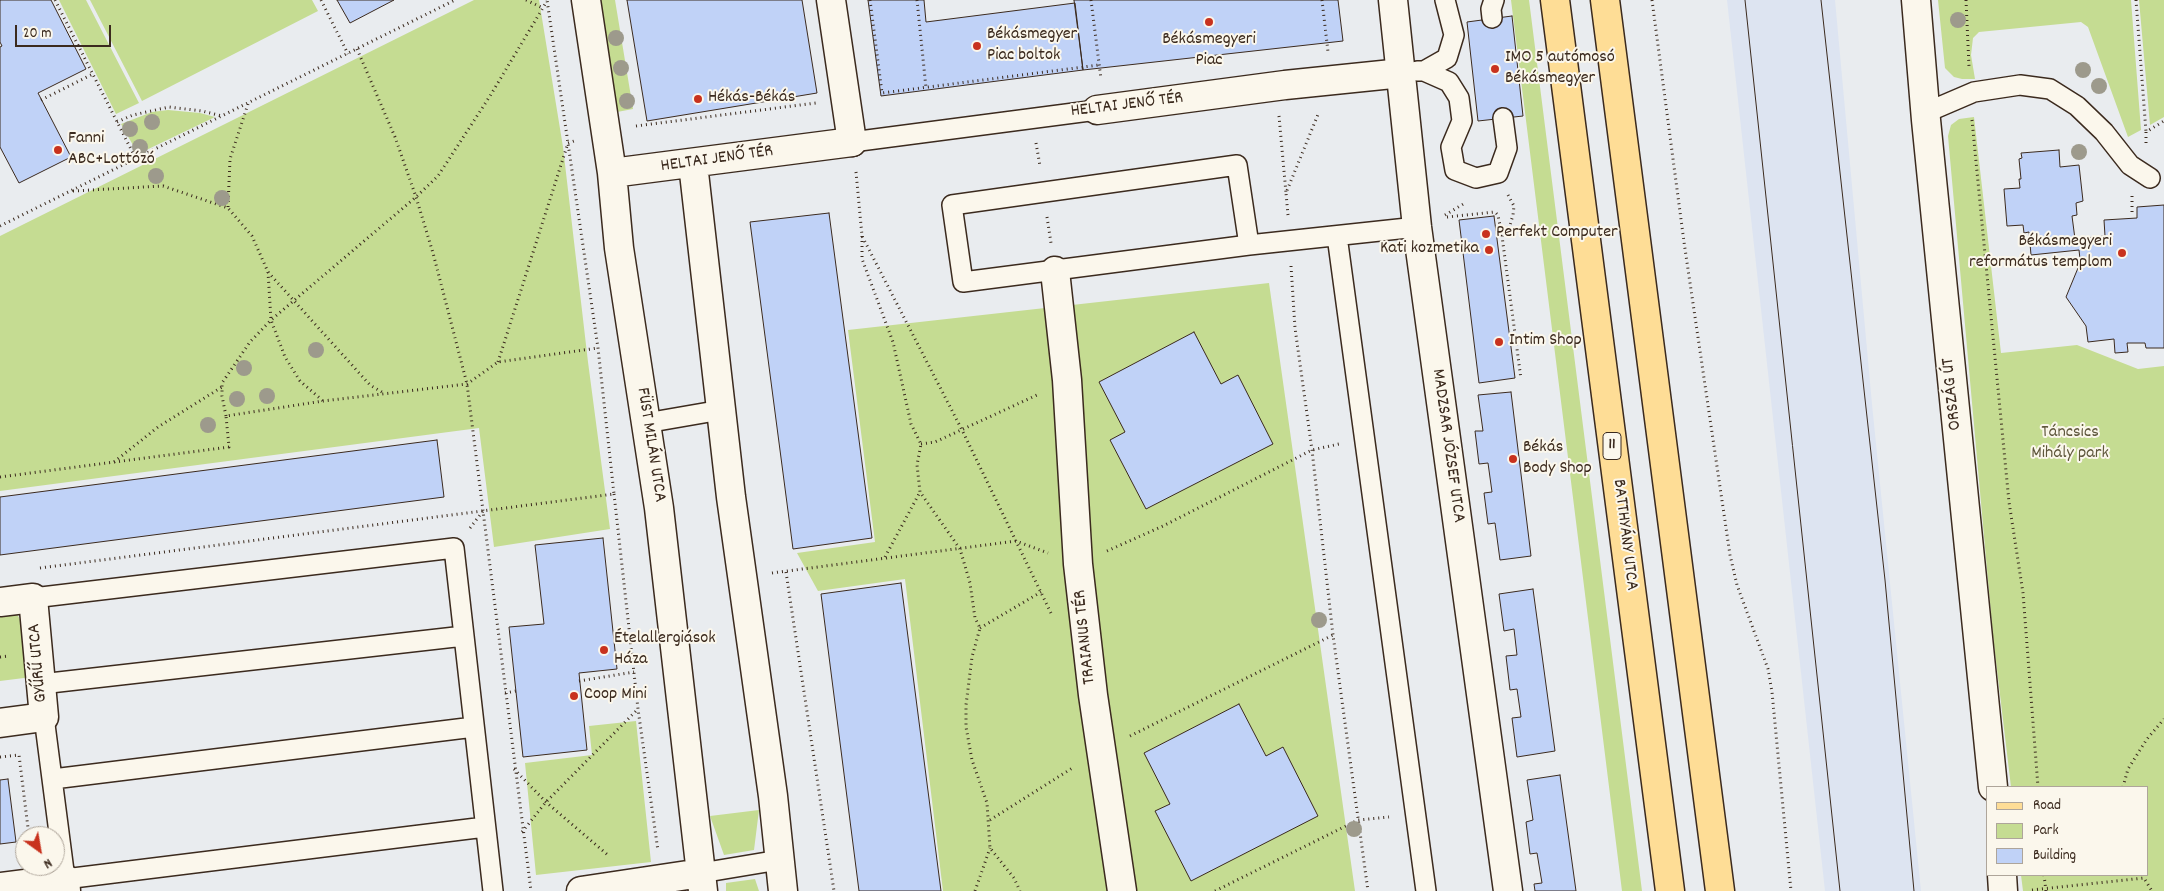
<!DOCTYPE html>
<html>
<head>
<meta charset="utf-8">
<style>
  body { margin:0 }
  #map { position:relative; width:2164px; height:891px; overflow:hidden; background:#e9ecef; font-family:Dekko,sans-serif }
  canvas { display:block }
  .legend { position:absolute; left:1986px; top:786px; width:162px; height:90px; box-sizing:border-box; background:#fbf7ec; border:1px solid #aea59a; margin:0; padding:6px 9px; list-style:none; font-size:15px; color:#3b2a1e }
  .legend li { display:flex; align-items:center; gap:10px; height:25px }
  .legend b { width:25px; border:1px solid #aea59a }
  .north { position:absolute; left:15px; top:826px; width:50px; height:50px; box-sizing:border-box; background:#fbf7ec; border:1px solid #aea59a; border-radius:50%; rotate:148deg; font-size:14px; font-weight:700; line-height:20px; text-align:center; color:#3b2a1e }
  .north::after { content:''; display:block; margin:auto; width:18px; height:22px; background:#c8321e; clip-path:polygon(50% 0,100% 100%,50% 72%,0 100%) }
  .scale { position:absolute; left:15px; top:25px; width:96px; height:22px; box-sizing:border-box; border:2px solid #3b2a1e; border-top:0; padding-left:6px; font-size:15px; line-height:18px; white-space:nowrap; color:#3b2a1e; -webkit-text-stroke:4px #fbf7ec; paint-order:stroke }
</style>
</head>
<body>
<div id="map">
<canvas width="2164" height="891"></canvas>
<ul class="legend">
<li><b style="height:6px;background:#fedd96"></b>Road</li>
<li><b style="height:14px;background:#c5dc92"></b>Park</li>
<li><b style="height:14px;background:#c0d2f7"></b>Building</li>
</ul>
<div class="north">N</div>
<div class="scale">20 m</div>
</div>
<script>
const c = document.querySelector('canvas').getContext('2d');
c.lineJoin = 'round';
function paint(path, color) { c.fillStyle = color; c.fill(path, 'evenodd'); }
const shape = rows => new Path2D(rows.map(r => 'M' + r).join(''));
function stroke(path, color, width, dash) { c.strokeStyle = color; c.lineWidth = width; c.lineCap = dash ? 'butt' : 'round'; c.setLineDash(dash || []); c.stroke(path); }
function label(font, color, halo, rows, align = 'center') {
  c.font = font + ' Dekko,sans-serif'; c.lineWidth = 4; c.setLineDash([]); c.textBaseline = 'middle'; c.strokeStyle = halo; c.fillStyle = color; for (const [text, x, y, turn = 0] of rows) {
    c.save(); c.translate(x, y); c.rotate((+turn || 0) * Math.PI / 180); c.textAlign = isNaN(turn) ? turn : align; if (halo) c.strokeText(text, 0, 0); c.fillText(text, 0, 0); c.restore();
  }
}
const built = shape([
  [1727,0,1835,0,1872,404,1921,891,1825,891]
]);
const green = shape([
  [59,0,86,0,139,103,116,114],
  [90,0,312,0,318,11,142,101],
  [474,0,539,0,563,147,588,362,610,529,494,547,479,428,0,491,0,236],
  [599,0,615,0,633,109,617,112],
  [1511,0,1529,0,1642,891,1622,891],
  [1938,0,2131,0,2141,130,2128,137,2088,27,2081,22,1979,32,1973,38,1971,55,1975,79,1962,79,1954,77,1945,68],
  [2139,0,2164,0,2164,117,2150,125],
  [168,110,200,113,215,117,138,154,121,124,152,112],
  [1974,117,2001,353,2077,345,2138,369,2164,366,2164,891,2023,891,2021,875,2148,875,2148,787,2011,787,1993,636,1948,136,1951,125,1959,119],
  [1269,283,1355,891,943,891,905,579,818,591,797,553,875,542,848,330],
  [13,607,26,630,32,677,0,681,0,609],
  [636,721,651,862,536,875,525,763,592,755,589,726],
  [759,810,754,850,724,855,710,816],
  [755,879,759,891,726,891,726,883]
]);
const building = shape([
  [0,0,51,0,86,69,38,93,71,157,19,183,0,147,0,47,2,46,0,42,0,0],
  [337,0,394,0,350,23,337,0],
  [627,0,802,0,817,93,647,121,627,0],
  [868,0,924,0,926,22,1075,3,1083,70,881,96,868,0],
  [1074,0,1338,0,1343,41,1083,70,1074,0],
  [1512,16,1523,116,1478,121,1467,22,1512,16],
  [2059,150,2060,167,2079,165,2083,201,2076,203,2077,215,2072,216,2075,239,2105,236,2104,220,2137,218,2137,207,2164,205,2164,348,2146,348,2145,343,2127,343,2128,352,2115,353,2114,339,2088,342,2086,326,2066,297,2078,268,2081,268,2079,250,2031,255,2029,232,2024,233,2023,225,2007,226,2004,189,2020,188,2019,179,2021,179,2019,159,2022,158,2021,153,2059,150],
  [829,213,872,538,793,549,750,222,829,213],
  [1494,216,1515,378,1479,383,1459,220,1494,216],
  [1194,332,1221,384,1238,375,1273,444,1146,509,1110,440,1125,432,1099,382,1194,332],
  [1511,392,1531,556,1500,560,1495,523,1488,524,1484,493,1492,492,1488,463,1479,464,1475,431,1483,431,1478,395,1511,392],
  [437,440,444,497,0,555,0,497,437,440],
  [603,538,617,669,579,673,587,750,523,757,509,627,544,624,535,545,603,538],
  [901,583,941,891,859,891,821,594,901,583],
  [1533,589,1555,751,1517,757,1512,718,1521,717,1517,689,1510,690,1506,656,1517,655,1514,629,1504,631,1499,594,1533,589],
  [1239,704,1266,756,1283,747,1318,816,1191,881,1155,811,1170,804,1144,753,1239,704],
  [1560,775,1576,891,1535,891,1534,884,1542,883,1537,853,1530,854,1526,822,1533,820,1527,780,1560,775],
  [8,779,16,842,0,844,0,780,8,779]
]);
const path = shape([
  [55,0,136,159],
  [321,0,348,54],
  [526,0,543,8],
  [870,0,882,93,1099,65],
  [917,0,926,88],
  [1091,0,1101,79],
  [1322,0,1328,52],
  [1652,0,1684,242,1730,555,1737,585,1768,669,1772,692,1791,891],
  [1966,0,1969,67],
  [2136,0,2146,132],
  [357,49,395,137,416,197,433,253,467,384,531,891],
  [41,100,93,74],
  [1279,116,1286,193],
  [1972,120,2009,502,2023,593,2038,787],
  [117,122,133,115,169,107,202,111,222,116],
  [636,126,816,103],
  [1036,143,1040,166],
  [2146,143,2146,132,2164,121],
  [856,172,862,236,962,430,1051,613],
  [73,191,163,186,228,208,252,236,268,272,271,320,285,357,300,381,323,401],
  [1508,195,1514,206,1513,215,1510,225,1502,236,1521,379],
  [2132,196,2132,214],
  [228,207,230,159,248,104],
  [1288,215,1286,193,1319,112],
  [1445,215,1465,203],
  [1047,217,1051,243],
  [1447,217,1495,212,1498,215,1502,236],
  [0,226,455,0],
  [862,236,862,259,893,342,911,424,921,444,917,465,920,492,960,549,970,583,975,618,980,628,972,657,966,705,966,727,972,760,987,803,990,848,1014,878,1020,891],
  [1291,266,1295,328,1312,450,1333,635,1368,891],
  [268,272,370,385,385,394],
  [498,362,568,143,577,140],
  [226,416,222,396,222,383,250,342,271,320,416,197,438,176,490,96,547,1],
  [921,444,935,442,1037,395],
  [114,462,158,427,222,387],
  [0,477,229,447,226,416,323,401,467,384,498,362,598,348],
  [614,494,638,709,658,851],
  [470,528,483,511],
  [1107,551,1163,526,1312,450,1339,444],
  [885,557,920,492],
  [40,568,614,494,598,348,547,0],
  [786,572,834,891],
  [772,573,1016,541,1048,553],
  [980,628,1041,592],
  [0,657,9,656],
  [579,681,634,672],
  [505,693,516,691],
  [1130,736,1333,635],
  [0,757,19,755,29,836],
  [514,769,546,802,609,856],
  [2123,787,2128,769,2147,739,2164,719],
  [990,820,1074,767],
  [522,832,546,802,638,709],
  [2044,875,2046,891],
  [2032,890,2144,878,2152,891],
  [975,891,990,848],
  [1215,891,1358,820,1389,817]
]);
const service = shape([
  [1492,18,1491,9,1494,0],
  [1417,71,1424,71,1447,58,1454,35,1445,0],
  [1424,71,1449,82,1459,98,1462,121,1451,147,1455,170,1476,178,1498,173,1507,148,1503,118],
  [1925,113,1974,92,2020,85,2050,89,2077,106,2104,132,2130,165,2150,178],
  [852,142,1097,110],
  [1337,236,1426,891],
  [1249,245,1237,165,952,205,963,282,1249,245,1417,227],
  [646,423,721,410],
  [33,598,454,548,493,891],
  [41,684,464,636],
  [44,717,65,879,485,827],
  [53,779,474,727],
  [701,873,779,860]
]);
const pedestrian = shape([
  [831,0,852,142],
  [1055,271,1067,380,1078,564,1093,695,1122,891],
  [0,887,65,879]
]);
const minor = shape([
  [586,0,612,173,619,248,659,508,703,891],
  [1097,110,1285,85,1402,73],
  [693,164,731,497,773,796,783,891],
  [612,173,852,142],
  [0,602,33,598,44,717,0,723],
  [65,879,66,891],
  [581,891,701,873]
]);
const tertiary = shape([
  [1393,0,1417,227,1508,891]
]);
const secondary = shape([
  [1916,0,1926,120,1993,787],
  [2002,875,2003,891]
]);
const primary = shape([
  [1555,0,1670,891],
  [1605,0,1720,891]
]);
const tram = shape([
  [1745,0,1840,891],
  [1821,0,1885,580,1914,891]
]);
const trees = [
  [1958,20],
  [616,38],
  [621,68],
  [2083,70],
  [2099,86],
  [627,101],
  [152,122],
  [130,129],
  [140,147],
  [2079,152],
  [156,176],
  [222,198],
  [316,350],
  [244,368],
  [267,396],
  [237,399],
  [208,425],
  [1319,620],
  [1354,829]
];
const markers = [
  [1209,22,5,"#c8321e"],
  [977,46,5,"#c8321e"],
  [1495,69,5,"#c8321e"],
  [698,99,5,"#c8321e"],
  [58,150,5,"#c8321e"],
  [1486,234,5,"#c8321e"],
  [1489,250,5,"#c8321e"],
  [2122,253,5,"#c8321e"],
  [1499,342,5,"#c8321e"],
  [1513,459,5,"#c8321e"],
  [604,650,5,"#c8321e"],
  [574,696,5,"#c8321e"]
];
const shields = [
  [1612,446,18]
];
const shieldNames = [
  ["11",1612,446]
];
const poiNames = [
  ["Békásmegyer",987,36],
  ["Piac boltok",987,57],
  ["Békásmegyeri",1209,41,"center"],
  ["Piac",1209,62,"center"],
  ["IMO 5 autómosó",1505,59],
  ["Békásmegyer",1505,80],
  ["Hékás-Békás",708,99],
  ["Fanni",68,140],
  ["ABC+Lottózó",68,161],
  ["Perfekt Computer",1496,234],
  ["Békásmegyeri",2112,243,"right"],
  ["református templom",2112,264,"right"],
  ["Kati kozmetika",1479,250,"right"],
  ["Intim Shop",1509,342],
  ["Békás",1523,449],
  ["Body Shop",1523,470],
  ["Ételallergiások",614,640],
  ["Háza",614,661],
  ["Coop Mini",584,696]
];
const streetNames = [
  ["HELTAI JENŐ TÉR",1127,106,-7],
  ["HELTAI JENŐ TÉR",717,160,-8],
  ["ORSZÁG ÚT",1953,394,-96],
  ["FÜST MILÁN UTCA",650,445,81],
  ["MADZSAR JÓZSEF UTCA",1447,446,82],
  ["BATTHYÁNY UTCA",1624,535,83],
  ["TRAIANUS TÉR",1086,637,-96],
  ["GYŰRŰ UTCA",39,663,-95]
];
const parkNames = [
  ["Táncsics",2070,434],
  ["Mihály park",2070,455]
];
paint(built, '#dde4f1');
paint(green, '#c5dc92');
paint(building, '#c0d2f7');
stroke(building, '#3b2a1e', 1);
stroke(service, '#3b2a1e', 22);
stroke(pedestrian, '#3b2a1e', 31);
stroke(minor, '#3b2a1e', 31);
stroke(tertiary, '#3b2a1e', 31);
stroke(secondary, '#3b2a1e', 31);
stroke(primary, '#3b2a1e', 31);
stroke(path, '#3b2a1e', 3, [1, 4]);
stroke(service, '#fbf7ec', 19);
stroke(pedestrian, '#fbf7ec', 28);
stroke(minor, '#fbf7ec', 28);
stroke(tertiary, '#fbf7ec', 28);
stroke(secondary, '#fbf7ec', 28);
stroke(primary, '#fedd96', 28);
stroke(tram, '#3b2a1e', 1);
c.fillStyle = '#9d9a8c';
for (const [x, y] of trees) { c.beginPath(); c.arc(x, y, 8, 0, 2 * Math.PI); c.fill(); }
for (const [x, y, r, color] of markers) { const dot = new Path2D(); dot.arc(x, y, r, 0, 2 * Math.PI); c.fillStyle = color; c.fill(dot); stroke(dot, '#fbf7ec', 2); }
for (const [x, y, w] of shields) { const box = new Path2D(); box.roundRect(x - w / 2, y - 13.5, w, 27, 4); c.fillStyle = '#fbf7ec'; c.fill(box); stroke(box, '#3b2a1e', 1); }
label('bold 16px', '#3b2a1e', null, shieldNames);
label('18px', '#3b2a1e', '#fbf7ec', poiNames, 'left');
label('18px', '#3b2a1e', '#fbf7ec', streetNames);
label('18px', '#5e563b', '#fbf7ec', parkNames);
</script>
</body>
</html>
